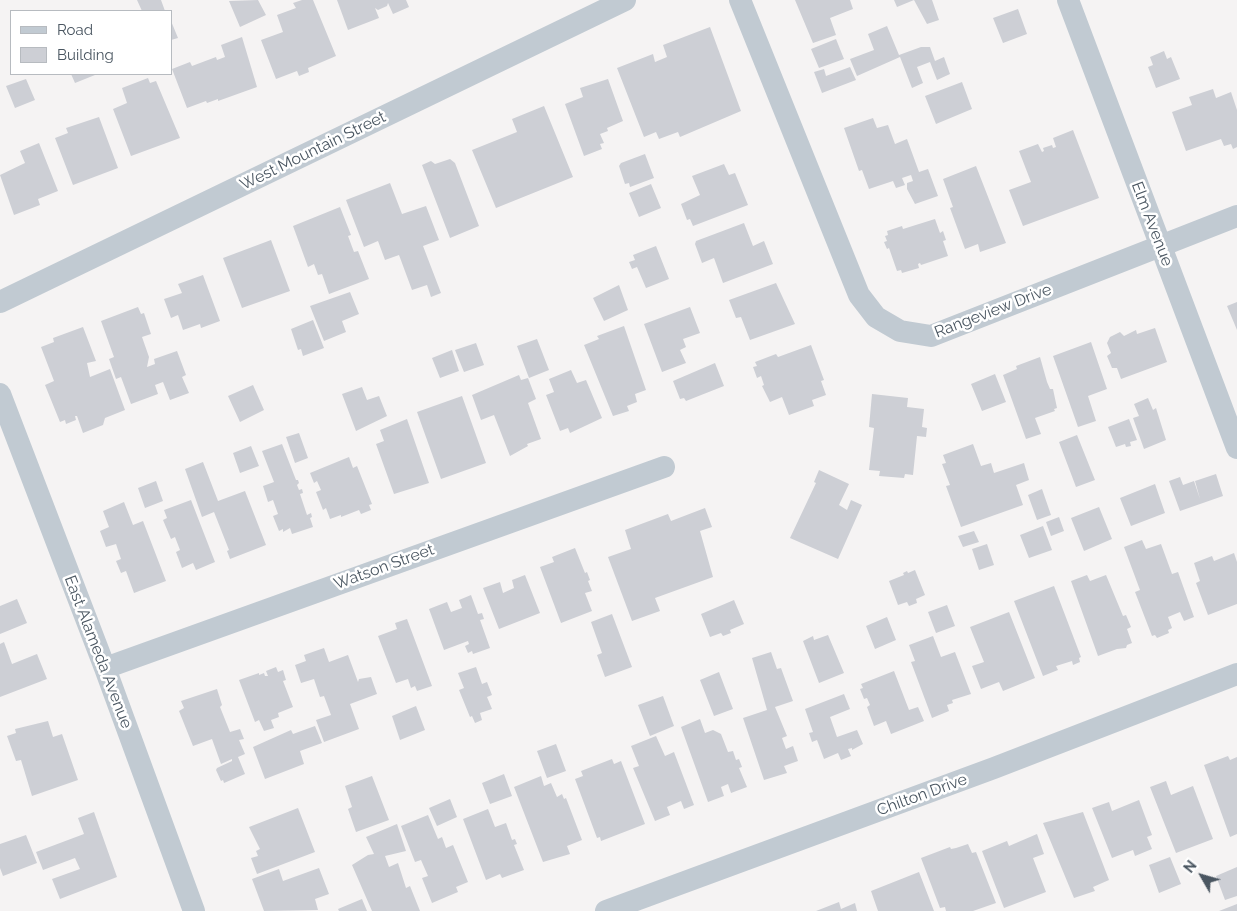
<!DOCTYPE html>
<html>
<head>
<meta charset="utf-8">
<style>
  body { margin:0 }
  #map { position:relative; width:1237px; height:911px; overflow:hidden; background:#f5f3f3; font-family:Raleway,sans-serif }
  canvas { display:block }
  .legend { position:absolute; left:10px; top:10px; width:162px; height:65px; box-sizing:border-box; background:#fff; border:1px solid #b7bbc0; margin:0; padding:6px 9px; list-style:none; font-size:15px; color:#4a5661 }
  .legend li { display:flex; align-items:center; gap:10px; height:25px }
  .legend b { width:25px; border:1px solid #b7bbc0 }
  .north { position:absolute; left:1177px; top:851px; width:50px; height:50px; -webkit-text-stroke:4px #fff; paint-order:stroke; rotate:308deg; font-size:14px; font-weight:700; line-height:20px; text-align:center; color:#4a5661 }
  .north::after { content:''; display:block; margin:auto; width:18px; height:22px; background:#4a5661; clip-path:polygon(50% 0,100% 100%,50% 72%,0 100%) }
</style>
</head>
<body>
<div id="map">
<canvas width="1237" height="911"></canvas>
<ul class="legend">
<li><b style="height:6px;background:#c1cad2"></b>Road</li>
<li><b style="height:14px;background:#cdcfd5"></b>Building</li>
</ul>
<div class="north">N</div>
</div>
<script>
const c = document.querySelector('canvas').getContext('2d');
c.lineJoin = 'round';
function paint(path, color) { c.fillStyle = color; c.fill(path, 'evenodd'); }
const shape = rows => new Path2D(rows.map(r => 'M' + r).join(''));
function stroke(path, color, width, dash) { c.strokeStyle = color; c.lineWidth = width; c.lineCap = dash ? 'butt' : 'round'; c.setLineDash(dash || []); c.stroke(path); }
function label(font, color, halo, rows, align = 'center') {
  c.font = font + ' Raleway,sans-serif'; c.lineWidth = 5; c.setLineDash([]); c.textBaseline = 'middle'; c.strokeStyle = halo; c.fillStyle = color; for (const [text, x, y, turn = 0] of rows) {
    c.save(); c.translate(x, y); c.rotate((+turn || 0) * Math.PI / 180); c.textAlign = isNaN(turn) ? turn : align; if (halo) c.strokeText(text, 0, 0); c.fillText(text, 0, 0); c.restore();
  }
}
const building = shape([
  [137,0,161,0,165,11,142,11],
  [258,0,266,15,240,27,229,1],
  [302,0,313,0,336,56,308,68,309,72,299,76,297,71,276,79,261,40,283,32,277,15,296,8,293,3],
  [337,0,406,0,409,7,393,14,388,3,387,6,378,10,375,8,379,18,348,30],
  [795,0,850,0,853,9,830,18,836,35,813,43],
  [894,0,932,0,939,20,927,24,914,0,897,7],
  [1018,9,1027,34,1003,43,993,18],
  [171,21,178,38,171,40],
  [887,26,899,55,921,47,930,47,935,61,944,57,950,74,937,80,930,62,917,67,923,83,912,88,900,57,857,76,850,59,874,50,868,34],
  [710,27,741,111,680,137,678,132,659,139,656,132,644,137,617,68,653,54,655,62,667,57,663,45],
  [242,37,257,87,218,101,218,99,207,103,206,101,187,108,172,69,190,62,192,66,216,57,217,60,225,57,221,45],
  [836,39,844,59,819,68,811,49],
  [1164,51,1167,59,1171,57,1180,79,1156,88,1148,67,1153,65,1150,57],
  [850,67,856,80,822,93,814,72,824,69,826,76],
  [71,74,94,74,95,75,75,83],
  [148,78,150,83,156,81,180,138,131,156,113,109,127,103,122,88],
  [26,79,35,100,15,108,6,86],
  [608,79,623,121,607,128,608,131,600,134,604,143,600,144,602,149,584,156,565,104,583,97,580,88],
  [962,82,972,109,936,124,925,96],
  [1213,89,1216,98,1231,92,1237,110,1237,147,1233,149,1231,144,1224,146,1221,139,1186,151,1172,112,1192,105,1189,97],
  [544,106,573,177,496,208,472,150,517,132,512,119],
  [99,117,118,168,73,185,55,138,68,133,66,128],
  [873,118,877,128,888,125,895,144,907,139,919,172,928,169,938,196,915,204,907,189,907,183,913,181,911,175,902,178,905,185,896,188,893,181,869,189,862,170,859,171,844,128],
  [1073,130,1099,198,1023,226,1009,190,1031,182,1019,151,1038,144,1042,152,1044,151,1043,148,1052,145,1053,148,1056,147,1053,138],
  [39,143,58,191,38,199,40,205,14,215,0,175,25,163,20,151],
  [645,154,654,178,630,187,629,183,625,184,619,166,621,163],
  [450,159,455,163,479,226,450,238,422,165,431,161,435,164],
  [724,164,729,175,735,173,748,205,693,226,690,219,687,220,681,204,700,195,692,176],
  [976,166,1006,243,980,252,978,244,965,249,950,208,953,207,943,179],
  [390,183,402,214,426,206,439,240,423,246,441,293,431,297,427,285,412,290,399,255,385,260,378,241,364,247,346,200],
  [651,184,661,208,639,217,629,193],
  [340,207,351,235,348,236,354,252,358,251,369,279,329,294,322,274,318,275,314,264,308,267,293,226],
  [935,219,940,233,943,231,946,240,943,241,948,256,921,265,920,263,918,264,919,268,902,273,901,270,897,271,889,248,887,249,884,242,887,241,885,236,888,235,887,231,902,226,903,229],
  [744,223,753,246,764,241,773,264,723,283,714,258,702,263,695,244,696,241],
  [271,240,290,291,242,308,223,258],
  [656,246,669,279,646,288,637,267,632,269,629,262,635,260,633,255],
  [203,275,220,321,201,328,200,324,183,330,178,315,171,318,164,299,182,293,178,284],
  [776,283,795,324,750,340,741,317,736,318,729,300],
  [619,285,628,310,604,321,593,298],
  [350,292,359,314,342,321,346,332,324,341,310,306],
  [1237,302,1237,330,1227,306],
  [138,307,141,314,144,313,151,334,142,337,149,357,147,367,155,364,154,359,177,351,186,375,182,377,189,393,170,400,163,382,155,385,158,394,131,404,121,377,116,379,109,359,114,357,101,321],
  [690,307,700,333,683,339,686,347,680,350,686,363,662,372,644,324],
  [313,320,324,348,303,356,301,349,298,350,291,329],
  [624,326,646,390,635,394,637,402,627,406,629,411,613,416,584,345,599,339,597,336],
  [83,327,96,361,87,363,90,377,110,369,125,410,105,418,103,425,83,433,77,416,75,416,76,420,66,424,65,420,60,422,45,385,54,381,41,347,54,342,53,338],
  [1155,328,1167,362,1121,379,1117,368,1112,368,1107,356,1111,353,1107,343,1110,337,1120,332,1124,336,1136,330,1137,334],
  [537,339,549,370,529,378,517,346],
  [1091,342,1107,389,1088,396,1096,421,1078,427,1053,356],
  [476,343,484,365,464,372,455,350],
  [811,345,824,380,821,381,826,395,812,400,814,406,789,415,782,397,770,402,762,386,764,385,761,376,757,378,753,367,757,366,755,362,776,354,778,357],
  [452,350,459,371,440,378,432,358],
  [1040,357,1047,382,1050,389,1053,389,1057,408,1054,409,1055,411,1035,418,1041,434,1026,439,1003,375,1017,369,1016,366],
  [715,363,724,386,686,401,684,398,680,399,673,381],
  [571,370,577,383,586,380,602,418,570,433,568,428,560,431,546,395,554,392,549,379],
  [995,374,1006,402,982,411,971,384],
  [519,375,521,380,528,378,536,399,528,403,541,439,527,444,528,446,510,456,494,415,481,420,472,395],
  [253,385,264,410,240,422,228,396],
  [362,387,367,400,379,396,387,416,356,431,342,394],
  [872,394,908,398,907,407,924,409,922,427,927,428,926,437,917,436,913,475,905,474,904,478,879,476,880,471,869,470,874,428,869,427],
  [462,396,486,463,441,479,417,412],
  [1148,398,1153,410,1156,408,1166,440,1144,449,1133,418,1139,416,1134,404],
  [407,419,429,483,394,494,376,444,384,441,380,430],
  [1129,419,1137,440,1130,442,1131,446,1126,447,1125,444,1116,447,1108,427],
  [299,433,308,458,295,463,286,437],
  [1077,435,1095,480,1076,487,1059,442],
  [282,444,296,480,298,480,299,483,297,485,299,490,302,489,303,493,300,494,307,515,311,513,312,517,310,518,313,527,292,534,290,528,283,532,283,529,279,531,273,516,278,514,273,500,268,502,263,486,274,482,262,451],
  [973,444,981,466,991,463,994,473,1024,463,1029,480,1016,485,1023,505,961,527,946,486,950,485,942,464,946,463,943,455],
  [251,446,259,466,240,473,233,453],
  [349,457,353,468,357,466,372,504,369,505,371,510,361,514,359,510,341,517,341,515,330,519,326,508,323,510,316,492,321,490,317,481,314,483,310,473],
  [203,462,218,501,245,491,266,545,230,559,227,551,229,550,214,512,202,517,185,469],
  [819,470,849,484,839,505,847,510,851,500,862,505,838,559,790,538,816,483,814,482],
  [1216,474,1223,496,1180,511,1169,481,1180,477,1183,485,1194,481,1200,499,1195,481],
  [156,481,163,501,145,508,138,488],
  [1155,484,1165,513,1131,526,1120,498],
  [1042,489,1051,515,1037,520,1028,495],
  [191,500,215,562,196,570,193,563,182,568,176,552,180,550,175,537,171,539,163,520,167,518,164,510],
  [124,502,133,525,143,521,166,581,134,593,126,571,121,573,116,561,121,559,116,544,106,547,100,531,109,527,103,511],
  [1099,507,1112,539,1084,551,1071,518],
  [705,508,712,527,700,531,713,577,655,598,660,611,632,621,608,557,631,549,625,530,668,514,671,521],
  [1059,517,1064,531,1051,536,1046,522],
  [1043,526,1052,550,1029,558,1020,535],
  [974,531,979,542,963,547,958,536],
  [1142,540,1146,549,1161,544,1172,574,1178,572,1194,617,1184,621,1180,612,1168,617,1172,628,1168,630,1169,633,1157,638,1155,635,1152,636,1135,592,1140,590,1124,547],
  [987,544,994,565,979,570,972,549],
  [575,548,585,573,587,572,590,580,588,581,592,591,585,593,592,611,561,623,540,567,554,562,552,557],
  [1234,553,1237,562,1237,604,1208,615,1196,583,1200,581,1194,563,1212,556,1214,561],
  [915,570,925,595,916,599,917,603,909,606,907,602,898,605,889,581,904,575,903,573,907,571,908,573],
  [525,575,540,613,499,629,483,588,500,582,503,593,514,588,512,580],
  [1087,575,1090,581,1106,575,1123,616,1126,615,1131,627,1127,629,1132,643,1127,645,1126,648,1117,649,1098,656,1071,581],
  [1054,586,1081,657,1079,658,1080,662,1073,665,1072,661,1056,666,1058,670,1043,676,1014,601],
  [471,595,478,614,482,613,484,619,480,620,490,648,473,654,472,651,468,653,465,646,469,644,468,641,444,650,429,609,447,602,451,612,462,608,459,600],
  [17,599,27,623,0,634,0,606],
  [734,600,744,624,730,630,731,633,723,636,721,633,710,637,701,614],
  [947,605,955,626,936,633,928,612],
  [1009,612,1035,678,1003,691,999,682,981,689,972,666,984,662,970,627],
  [612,614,632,667,605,677,597,655,602,653,591,622],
  [887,617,896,640,875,649,866,626],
  [407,619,432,686,417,691,415,686,411,688,408,679,396,683,378,636,397,629,395,623],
  [828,635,844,673,819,683,803,641,813,636,814,640],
  [933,636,941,657,955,652,971,694,952,700,953,703,947,705,949,711,932,718,911,662,915,661,909,645],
  [4,642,12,664,37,654,47,679,0,697,0,644],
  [324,648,329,662,348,655,358,682,359,679,371,677,377,694,350,704,359,729,324,742,316,720,331,715,324,696,320,697,314,679,301,683,295,665,306,661,304,655],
  [771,652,777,669,781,668,793,701,775,707,787,736,782,738,786,749,793,746,798,761,784,766,787,773,764,780,743,718,767,710,752,658],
  [276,667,278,672,283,670,286,680,283,681,293,707,278,713,279,717,271,720,274,728,264,731,259,720,255,722,239,680,259,673,259,675,264,673,265,676,268,676,266,671],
  [476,667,482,684,487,682,492,695,487,697,492,709,480,713,482,720,475,723,472,716,470,717,459,690,464,688,458,673],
  [894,671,909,710,918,707,924,721,891,734,886,721,874,726,867,707,870,705,867,698,864,699,860,689,863,688,861,684],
  [719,672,733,709,714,716,700,680],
  [217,689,222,705,220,707,230,732,240,729,244,739,239,740,245,754,238,757,245,774,224,783,223,780,221,781,216,770,217,768,232,761,232,759,221,764,212,739,193,746,179,711,184,708,181,701],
  [844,694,850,709,830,717,837,737,857,730,863,744,852,750,852,748,848,749,851,756,841,760,838,753,824,759,817,740,812,742,809,733,813,732,805,709],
  [663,696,674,726,650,736,638,705],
  [416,706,425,730,400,740,392,716],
  [700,719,705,733,713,730,721,734,728,752,733,751,736,760,739,759,742,767,739,768,747,787,731,793,728,784,721,787,724,796,708,802,681,727],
  [48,721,53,737,62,734,78,780,32,796,21,760,16,761,7,736,16,733,15,729],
  [315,726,322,743,300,751,304,764,265,779,253,747,291,730,293,734],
  [656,736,665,756,674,752,694,805,684,809,681,801,667,807,670,815,655,821,633,768,639,766,631,746],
  [556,744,566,771,547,778,537,751],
  [1228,756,1230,760,1237,757,1237,834,1230,837,1204,765],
  [612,759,614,764,621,761,645,824,601,841,600,837,597,838,575,779,583,776,581,771],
  [504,774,512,796,490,804,482,783],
  [372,776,389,820,356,832,348,809,352,807,345,786],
  [541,776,544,786,551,783,557,797,562,794,564,799,566,798,582,840,567,846,570,854,543,862,514,787],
  [1166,781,1171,795,1193,786,1213,839,1176,853,1150,787],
  [450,799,457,817,437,826,429,808],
  [1139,800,1152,835,1147,837,1152,849,1135,856,1133,850,1112,858,1092,808,1109,802,1112,811],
  [298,808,315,852,257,874,251,858,258,856,256,851,260,849,249,827],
  [488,809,495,827,506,823,512,840,515,839,517,844,514,845,524,870,502,878,500,874,486,880,463,819],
  [94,812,117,877,60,899,52,879,80,869,75,858,43,870,36,852,84,834,78,818],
  [1083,812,1109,880,1093,887,1095,891,1074,898,1043,823],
  [428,815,438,839,442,837,446,848,453,845,468,882,456,887,458,892,432,903,422,878,428,876,421,860,415,862,401,826],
  [397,824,406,851,385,856,389,867,398,863,406,888,410,886,420,911,372,911,352,865,368,855,374,854,366,837],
  [1037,834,1044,854,1033,858,1046,892,1004,908,982,851,1007,841,1009,846],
  [26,835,37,863,3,876,0,868,0,844],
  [968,844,972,853,976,852,996,903,973,911,946,911,945,907,940,908,921,858,950,847,951,849,956,848],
  [1170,857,1181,884,1159,893,1149,865],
  [1237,867,1237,896,1225,900,1216,876],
  [319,868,329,894,315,899,318,910,264,911,252,879,279,869,283,881],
  [919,872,934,911,878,911,871,891],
  [362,899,367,911,339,911,338,909],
  [839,902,841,909,855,903,857,911,816,911],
  [1237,904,1237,911,1219,911]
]);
const minor = shape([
  [740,0,859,295,876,317,900,331,931,336,1237,216],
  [1068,0,1237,448],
  [0,302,625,0],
  [0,394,105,668,194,911],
  [105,668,664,467],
  [606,911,994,768,1237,674]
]);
const streetNames = [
  ["West Mountain Street",313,151,-26],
  ["Elm Avenue",1152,224,69],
  ["Rangeview Drive",993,311,-21],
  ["Watson Street",384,567,-20],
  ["East Alameda Avenue",98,652,69],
  ["Chilton Drive",922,795,-20]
];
paint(building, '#cdcfd5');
stroke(minor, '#c1cad2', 22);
label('16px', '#4a5661', '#fff', streetNames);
</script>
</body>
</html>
